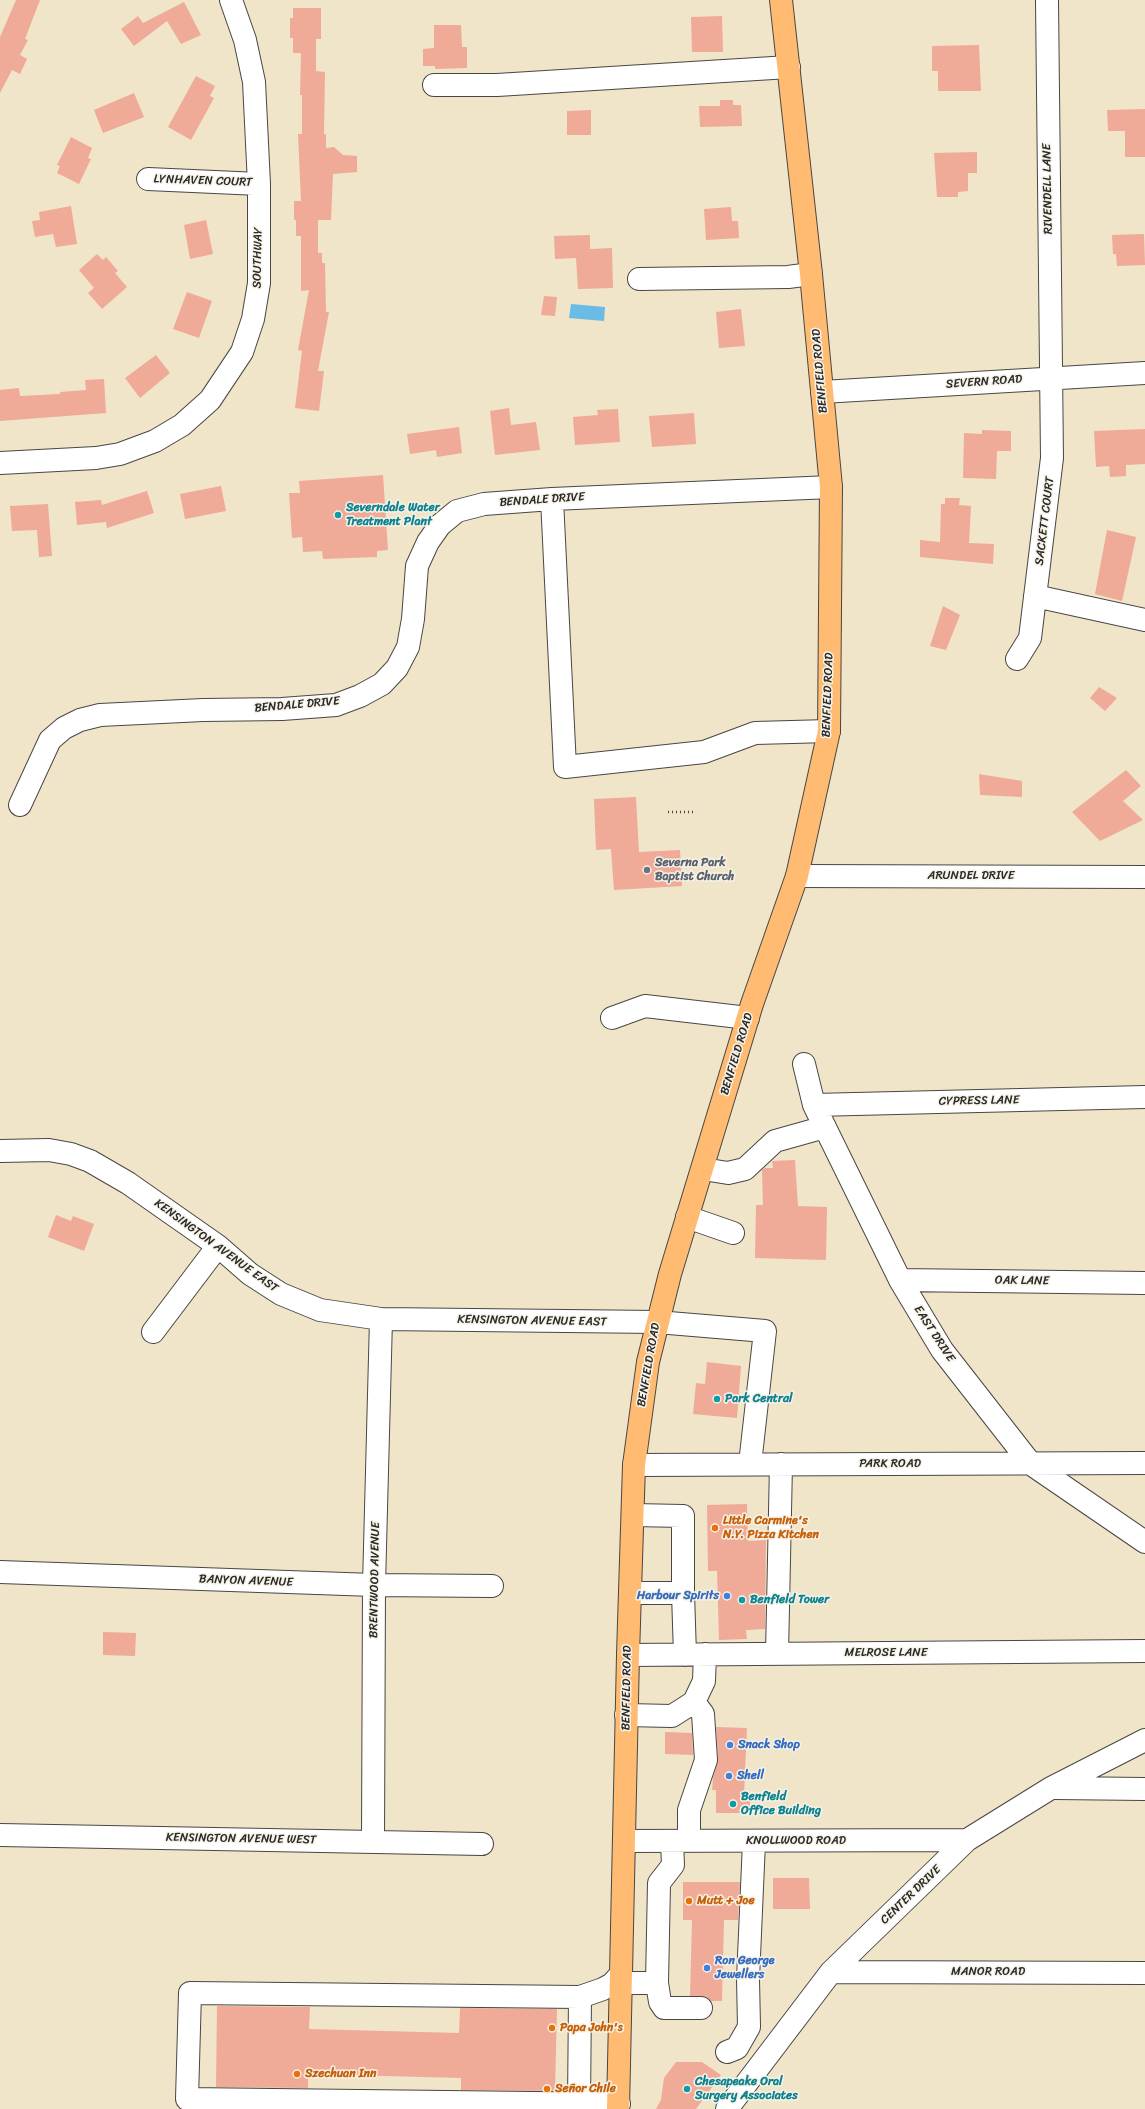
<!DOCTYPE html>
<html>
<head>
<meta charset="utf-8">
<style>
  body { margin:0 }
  canvas { display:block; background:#f0e4c9 }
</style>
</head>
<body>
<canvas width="1145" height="2109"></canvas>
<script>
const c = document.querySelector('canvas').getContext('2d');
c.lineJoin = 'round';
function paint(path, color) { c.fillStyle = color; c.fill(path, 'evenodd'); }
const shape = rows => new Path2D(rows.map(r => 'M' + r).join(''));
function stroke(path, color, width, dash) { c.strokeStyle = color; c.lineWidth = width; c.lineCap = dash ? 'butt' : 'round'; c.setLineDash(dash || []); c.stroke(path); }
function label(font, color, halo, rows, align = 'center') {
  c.font = font + ' Sriracha,sans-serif'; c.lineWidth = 3; c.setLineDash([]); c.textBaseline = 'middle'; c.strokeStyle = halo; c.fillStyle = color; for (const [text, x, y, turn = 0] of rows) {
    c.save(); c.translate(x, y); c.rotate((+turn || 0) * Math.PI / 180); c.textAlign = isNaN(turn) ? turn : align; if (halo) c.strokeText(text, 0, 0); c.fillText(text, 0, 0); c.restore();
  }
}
const water = shape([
  [571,304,605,307,604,321,569,318]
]);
const building = shape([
  [16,0,40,0,25,39,28,40,20,55,27,59,20,74,12,70,0,93,0,37],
  [184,2,201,35,181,44,167,21,134,46,121,29,138,16,143,23],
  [293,8,321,8,321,39,316,39,316,71,325,72,324,134,326,134,326,148,334,147,343,155,357,156,357,172,333,174,331,220,318,220,318,253,322,253,322,263,325,263,326,312,329,312,318,371,324,371,319,411,295,408,302,351,298,350,309,290,301,291,301,236,296,236,296,220,294,220,294,201,301,201,298,134,302,134,302,95,300,95,301,53,293,53,293,38,290,38,290,18,293,18],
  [722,16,723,52,692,52,691,17],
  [434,25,461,25,462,47,467,47,467,68,435,69,435,66,423,66,423,49,434,48],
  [979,45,981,91,938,91,938,71,932,71,932,46],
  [196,76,215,86,210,96,214,98,191,140,168,127],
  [134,93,144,117,103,133,94,110],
  [720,100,733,100,733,105,741,105,742,126,700,127,699,106,720,106],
  [1145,109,1145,157,1125,157,1125,131,1108,131,1107,110],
  [591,110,591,135,567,135,567,111],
  [71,137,92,148,88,158,91,159,79,184,57,173,60,166,57,165],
  [977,152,977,173,968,173,968,191,958,192,958,197,937,197,934,153],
  [71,206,77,244,56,247,53,234,35,237,32,221,40,220,39,212],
  [731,207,732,221,738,221,739,238,706,240,704,209],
  [206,220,213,254,190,259,184,225],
  [1144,234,1145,265,1117,266,1116,254,1113,254,1112,235],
  [590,235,590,249,612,248,613,288,578,289,576,258,555,259,554,236],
  [97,254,103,260,106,257,118,271,115,273,127,287,102,309,88,293,94,288,79,270],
  [187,292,212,301,199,338,173,329],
  [544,296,557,297,555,316,541,315],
  [741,309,745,346,719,348,716,312],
  [156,355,170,373,140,398,125,378],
  [104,379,106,413,0,421,0,390,19,388,20,396,60,394,60,392,86,390,85,380],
  [509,408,511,425,536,422,540,450,495,455,490,411],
  [618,409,620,442,575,445,573,417,598,415,597,410],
  [694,413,696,444,652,447,649,416],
  [459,427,462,453,437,457,436,450,410,454,407,434],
  [1145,429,1145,464,1126,465,1126,476,1110,477,1109,466,1096,467,1094,431],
  [982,430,1011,431,1011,451,997,451,996,479,963,478,964,433,982,434],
  [383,475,388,550,377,551,377,557,323,559,322,551,303,552,302,537,292,538,289,493,300,493,299,481],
  [221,486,226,511,185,519,180,494],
  [147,491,154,513,107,528,106,522,77,525,75,502,101,500,102,505],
  [945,498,960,498,959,505,971,506,969,543,994,544,993,564,920,557,920,540,940,542,941,504,945,504],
  [48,504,52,556,39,557,37,530,12,531,10,506],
  [1107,530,1136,537,1122,601,1095,594],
  [943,606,960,615,946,650,930,646],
  [1099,687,1117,698,1105,711,1090,698],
  [1126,770,1141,786,1123,801,1143,820,1100,841,1072,812],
  [979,774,1022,781,1022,797,980,795],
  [636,797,639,852,680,850,682,886,614,890,611,849,596,850,594,799],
  [795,1160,798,1206,827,1207,826,1260,755,1258,756,1205,763,1205,762,1170,765,1168,773,1168,772,1161],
  [56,1215,71,1221,73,1216,94,1224,84,1251,48,1237],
  [707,1362,741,1366,737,1418,693,1414,696,1383,705,1384],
  [747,1504,748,1541,766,1540,765,1629,746,1630,747,1639,719,1640,717,1571,708,1571,707,1505],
  [103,1632,136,1633,135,1656,103,1655],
  [716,1727,747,1728,744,1795,750,1795,750,1813,716,1813,716,1790,712,1790,713,1778,718,1759],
  [665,1732,692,1733,693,1755,665,1754],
  [773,1878,809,1878,810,1909,773,1909],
  [683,1882,740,1882,738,1920,724,1920,722,2001,711,2001,701,1996,690,1996,692,1920,683,1920],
  [217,2006,310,2007,309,2029,459,2033,460,2008,557,2009,555,2091,461,2090,461,2078,308,2074,308,2088,216,2087],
  [676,2062,702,2062,721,2075,696,2109,656,2109,661,2100,664,2078]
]);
const path = shape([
  [668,812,696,812]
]);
const minor = shape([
  [434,85,497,85,789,67],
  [148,179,259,184],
  [639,279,788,277,811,274],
  [822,392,1145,373],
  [0,463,96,458,120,454,155,441,182,425,210,400,242,352,253,319,259,283,259,184,254,82,245,40,231,0],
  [552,499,565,767,704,752,755,733,829,731],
  [1035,596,1145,620],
  [1017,659,1030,638,1052,458,1047,0],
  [20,805,50,740,64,728,80,720,100,715,203,710,282,709,336,705,360,696,382,684,397,668,408,647,413,619,417,566,428,542,440,525,457,511,484,504,552,499,831,487],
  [797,876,1145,877],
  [612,1018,645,1006,748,1018],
  [804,1064,814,1105,900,1280,942,1350,1031,1464,1145,1542],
  [814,1105,1145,1097],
  [0,1151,49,1150,71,1154,90,1161,128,1183,218,1246,250,1274,281,1294,320,1310,381,1319,657,1322,765,1331,750,1464],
  [703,1169,728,1173,745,1169,775,1141,825,1127],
  [687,1217,733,1233],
  [900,1280,1145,1283],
  [153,1332,218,1246],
  [634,1465,1145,1463],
  [633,1515,683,1516,683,1593],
  [0,1572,374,1585,492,1586],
  [630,1593,683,1593,685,1655],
  [777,1654,781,1464],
  [628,1655,1145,1651],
  [626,1715,672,1716,694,1702,704,1681,705,1654],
  [1055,1788,1145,1789],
  [0,1835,482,1844],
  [373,1841,374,1585,381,1319],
  [624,1841,967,1840],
  [689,1841,689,1810,706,1760,703,1714,694,1702],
  [831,1972,1145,1973],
  [621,1983,657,1983,659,1883,673,1865,672,1841],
  [657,1983,660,2002,664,2008,701,2008],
  [580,1997,603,1989,612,1984,621,1974],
  [727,2052,737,2048,749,2027,748,1979,754,1842],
  [579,2104,580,1997,190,1993,187,2099,619,2104],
  [727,2109,831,1972,967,1840,1051,1788,1145,1740]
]);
const major = shape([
  [618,2109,628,1655,634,1465,648,1362,670,1274,752,1004,797,876,829,731,831,487,811,274,781,0]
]);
const markers = [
  [338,515,4,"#0f9aa8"],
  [647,870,4,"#6b7280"],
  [717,1399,4,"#0f9aa8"],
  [715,1528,4,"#e8710a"],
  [727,1596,4,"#3f7fe0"],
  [742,1600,4,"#0f9aa8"],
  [730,1745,4,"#3f7fe0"],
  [729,1776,4,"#3f7fe0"],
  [733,1804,4,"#0f9aa8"],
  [689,1901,4,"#e8710a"],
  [707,1968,4,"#3f7fe0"],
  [552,2028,4,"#e8710a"],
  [297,2074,4,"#e8710a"],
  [547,2089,4,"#e8710a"],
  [687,2089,4,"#0f9aa8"]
];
const streetNames = [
  ["LYNHAVEN COURT",203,181,2],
  ["RIVENDELL LANE",1048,189,-91],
  ["SOUTHWAY",258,258,-89],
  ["BENFIELD ROAD",820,371,-95],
  ["SEVERN ROAD",984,382,-4],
  ["BENDALE DRIVE",542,500,-4],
  ["SACKETT COURT",1045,521,-83],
  ["BENFIELD ROAD",828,695,-88],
  ["BENDALE DRIVE",297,705,-5],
  ["ARUNDEL DRIVE",971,876],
  ["BENFIELD ROAD",737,1054,-73],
  ["CYPRESS LANE",979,1101,-1],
  ["KENSINGTON AVENUE EAST",216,1246,36],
  ["OAK LANE",1022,1281,1],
  ["KENSINGTON AVENUE EAST",532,1321,1],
  ["EAST DRIVE",934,1334,57],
  ["BENFIELD ROAD",649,1365,-80],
  ["PARK ROAD",890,1464],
  ["BRENTWOOD AVENUE",375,1580,-89],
  ["BANYON AVENUE",246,1581,2],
  ["MELROSE LANE",886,1653],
  ["BENFIELD ROAD",627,1688,-89],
  ["KENSINGTON AVENUE WEST",241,1839,1],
  ["KNOLLWOOD ROAD",796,1841],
  ["CENTER DRIVE",911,1895,-44],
  ["MANOR ROAD",988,1972]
];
const cultureNames = [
  ["Severndale Water",346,508],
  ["Treatment Plant",346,522],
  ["Park Central",725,1399],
  ["Benfield Tower",750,1600],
  ["Benfield",741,1797],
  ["Office Building",741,1811],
  ["Chesapeake Oral",695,2082],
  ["Surgery Associates",695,2096]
];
const worshipNames = [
  ["Severna Park",655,863],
  ["Baptist Church",655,877]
];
const foodNames = [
  ["Little Carmine's",723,1521],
  ["N.Y. Pizza Kitchen",723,1535],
  ["Mutt + Joe",697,1901],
  ["Papa John's",560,2028],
  ["Szechuan Inn",305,2074],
  ["Señor Chile",555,2089]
];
const shopNames = [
  ["Harbour Spirits",719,1596,"right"],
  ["Snack Shop",738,1745],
  ["Shell",737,1776],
  ["Ron George",715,1961],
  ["Jewellers",715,1975]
];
paint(water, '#6abbe5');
paint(building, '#f0aa98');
stroke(minor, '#494743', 24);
stroke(major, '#494743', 24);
stroke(path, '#494743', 2.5, [1, 3]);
stroke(minor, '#fff', 22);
stroke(major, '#ffbb71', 22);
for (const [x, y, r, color] of markers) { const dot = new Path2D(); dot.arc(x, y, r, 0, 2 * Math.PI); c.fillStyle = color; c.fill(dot); stroke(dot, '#f7f3e8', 1.5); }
label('12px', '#2b2b2b', '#f7f3e8', streetNames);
label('bold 12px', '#0d838f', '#f7f3e8', cultureNames, 'left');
label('bold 12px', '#5b616d', '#f7f3e8', worshipNames, 'left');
label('bold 12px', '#c56008', '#f7f3e8', foodNames, 'left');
label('bold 12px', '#366cbe', '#f7f3e8', shopNames, 'left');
</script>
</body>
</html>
